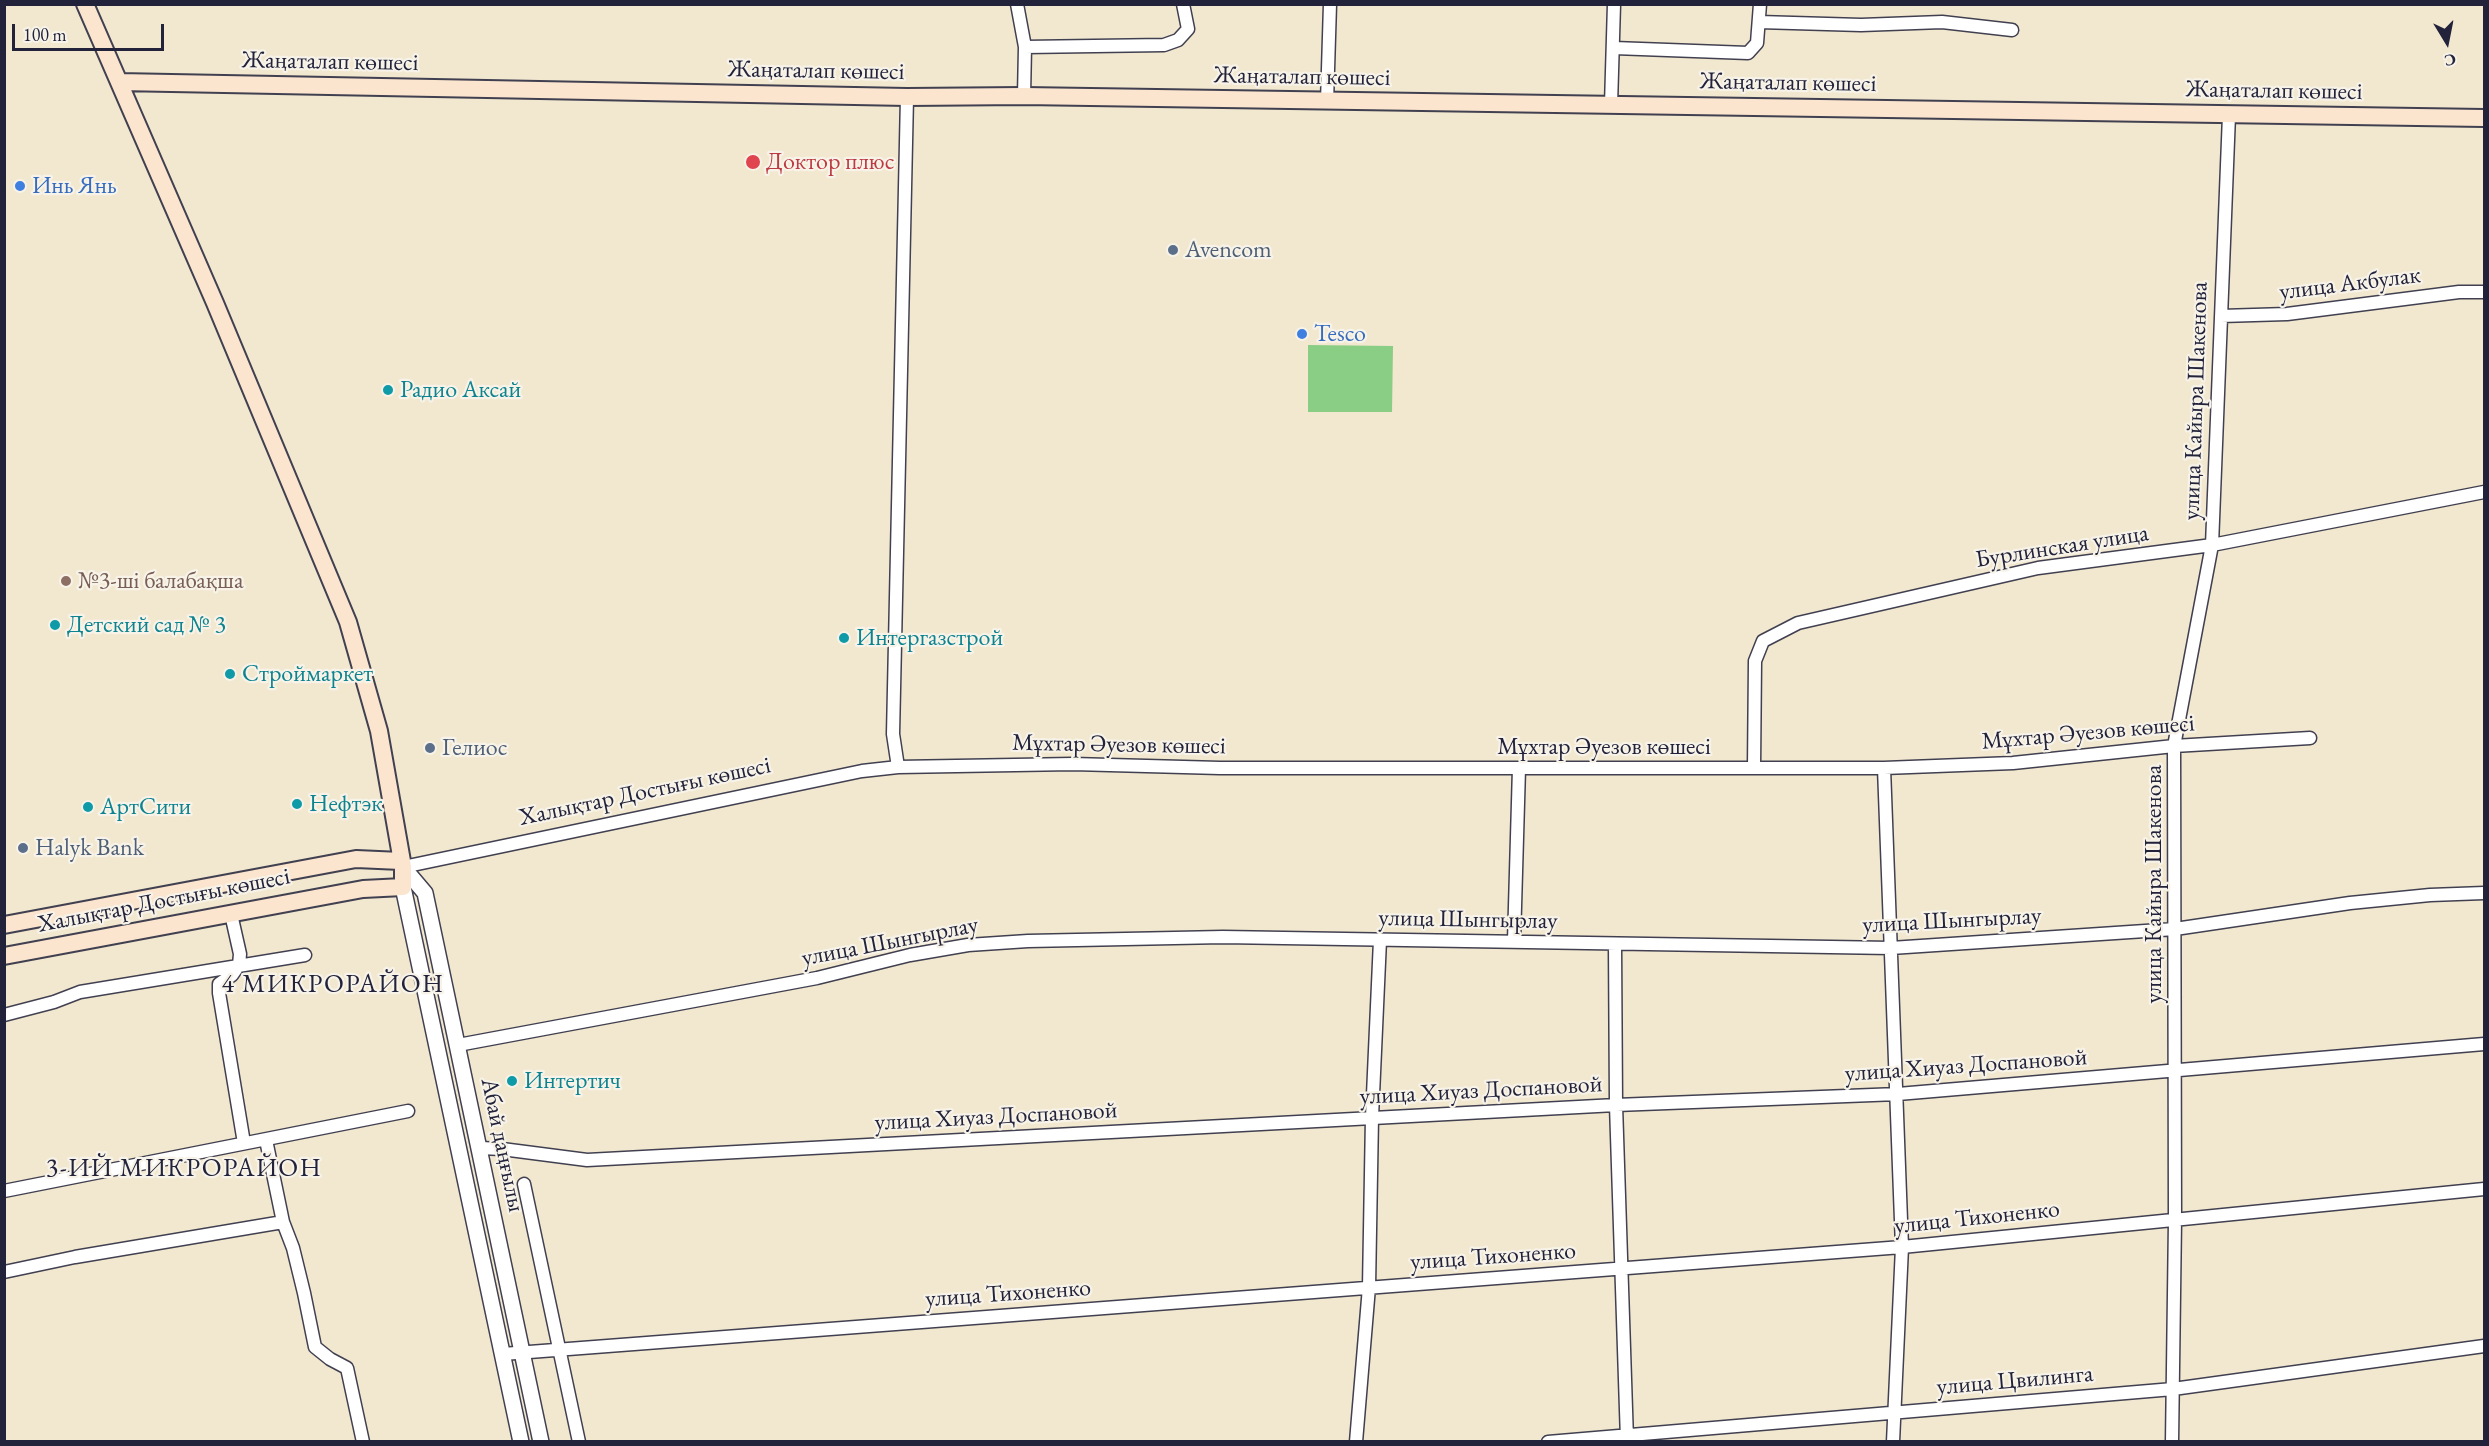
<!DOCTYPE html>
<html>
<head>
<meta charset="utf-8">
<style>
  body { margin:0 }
  #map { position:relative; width:2489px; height:1446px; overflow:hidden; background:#f2e7cf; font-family:"EB Garamond",serif }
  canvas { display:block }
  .frame { position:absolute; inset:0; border:6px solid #22223b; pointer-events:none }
  .north { position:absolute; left:2417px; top:12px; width:60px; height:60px; -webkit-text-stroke:4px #f7f3e8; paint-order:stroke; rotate:170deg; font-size:16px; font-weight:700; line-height:24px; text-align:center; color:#22223b }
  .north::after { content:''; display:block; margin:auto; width:21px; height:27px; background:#22223b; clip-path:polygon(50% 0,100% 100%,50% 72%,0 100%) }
  .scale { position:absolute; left:12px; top:24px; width:152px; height:27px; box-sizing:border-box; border:3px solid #22223b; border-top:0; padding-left:8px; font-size:18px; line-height:21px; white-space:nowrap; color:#22223b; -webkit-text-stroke:4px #f7f3e8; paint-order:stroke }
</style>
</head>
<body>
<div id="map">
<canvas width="2489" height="1446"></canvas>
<div class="frame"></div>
<div class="north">С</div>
<div class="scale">100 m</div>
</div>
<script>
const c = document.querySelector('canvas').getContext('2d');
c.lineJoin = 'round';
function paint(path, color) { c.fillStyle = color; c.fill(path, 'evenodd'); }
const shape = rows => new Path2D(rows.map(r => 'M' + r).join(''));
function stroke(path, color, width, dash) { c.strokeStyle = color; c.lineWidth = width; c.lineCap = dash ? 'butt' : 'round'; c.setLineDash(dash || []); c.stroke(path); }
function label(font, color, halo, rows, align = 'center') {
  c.font = font + ' "EB Garamond",serif'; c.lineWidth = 4.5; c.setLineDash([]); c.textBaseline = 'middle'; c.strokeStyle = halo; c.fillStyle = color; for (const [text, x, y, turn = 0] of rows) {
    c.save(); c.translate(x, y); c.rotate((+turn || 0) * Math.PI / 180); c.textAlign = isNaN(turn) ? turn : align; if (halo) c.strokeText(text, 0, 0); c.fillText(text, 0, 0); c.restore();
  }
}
const green = shape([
  [1308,345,1393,346,1392,412,1308,412]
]);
const minor = shape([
  [1017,4,1025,47,1024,96],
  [1759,22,1861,25,1942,22,2012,30],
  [1025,47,1164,45,1178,40,1188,29,1183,4],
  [1614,48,1748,53,1757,43,1760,4],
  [1327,102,1330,4],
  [1611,105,1614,4],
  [2221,316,2287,314,2459,292,2484,292],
  [898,767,893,734,907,97],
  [1754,768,1755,661,1763,641,1798,623,2038,568,2212,545,2484,492],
  [1884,768,1902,1247,1893,1442],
  [403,867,862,771,898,767,1073,764,1220,768,1884,768,2013,763,2174,746,2310,738],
  [231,914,240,954,239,965,232,975,219,984,219,993,244,1143],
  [1514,941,1519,768],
  [1615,944,1616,1105,1627,1440],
  [4,1015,54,1002,80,992,305,955],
  [458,1045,817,978,910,955,968,945,1028,941,1223,937,1891,948,2175,929,2350,903,2430,895,2484,893],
  [266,1140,283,1222,293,1248,304,1293,315,1347,330,1359,347,1368,363,1442],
  [480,1148,502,1149,587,1160,1616,1105,1898,1094,2484,1044],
  [524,1184,579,1442],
  [4,1191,408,1111],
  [4,1272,75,1257,283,1222],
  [503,1354,1902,1247,2484,1189],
  [1356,1442,1369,1287,1372,1117,1380,940],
  [1548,1442,2173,1389,2484,1346],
  [2172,1442,2175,1220,2174,746,2212,545,2229,115]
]);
const tertiary = shape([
  [403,867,425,893,541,1442],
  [403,887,521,1442]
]);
const secondary = shape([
  [119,82,907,97,1024,96,2484,118],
  [4,925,356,859,401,861],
  [4,956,363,889,403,887,403,867,379,731,348,622,215,303,85,4]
]);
const markers = [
  [753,162,8,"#e0444e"],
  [20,186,6,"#3f7fe0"],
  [1173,250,6,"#5c6f8a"],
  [1302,334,6,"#3f7fe0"],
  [388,390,6,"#0f9aa8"],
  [66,581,6,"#8d6e63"],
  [55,625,6,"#0f9aa8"],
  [844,638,6,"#0f9aa8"],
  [230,674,6,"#0f9aa8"],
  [430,748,6,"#5c6f8a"],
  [297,804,6,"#0f9aa8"],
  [88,807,6,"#0f9aa8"],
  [23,848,6,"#5c6f8a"],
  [512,1081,6,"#0f9aa8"]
];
const streetNames = [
  ["Жаңаталап көшесі",330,62,1],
  ["Жаңаталап көшесі",816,71,1],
  ["Жаңаталап көшесі",1302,77,1],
  ["Жаңаталап көшесі",1788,83,1],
  ["Жаңаталап көшесі",2274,91,1],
  ["улица Акбулак",2350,284,-7],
  ["улица Кайыра Шакенова",2196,401,-88],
  ["Бурлинская улица",2062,547,-9],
  ["Мұхтар Әуезов көшесі",2088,733,-5],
  ["Мұхтар Әуезов көшесі",1119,745,1],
  ["Мұхтар Әуезов көшесі",1604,747],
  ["Халықтар Достығы көшесі",645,792,-12],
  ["улица Кайыра Шакенова",2154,884,-90],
  ["Халықтар Достығы көшесі",164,901,-11],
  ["улица Шынгырлау",1468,920,1],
  ["улица Шынгырлау",1952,921,-3],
  ["улица Шынгырлау",890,942,-11],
  ["улица Хиуаз Доспановой",1966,1066,-4],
  ["улица Хиуаз Доспановой",1481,1091,-3],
  ["улица Хиуаз Доспановой",996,1117,-3],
  ["Абай даңғылы",502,1145,78],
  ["улица Тихоненко",1977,1218,-6],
  ["улица Тихоненко",1493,1257,-4],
  ["улица Тихоненко",1008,1294,-4],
  ["улица Цвилинга",2015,1381,-5]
];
const healthNames = [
  ["Доктор плюс",766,162]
];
const shopNames = [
  ["Инь Янь",32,186],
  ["Tesco",1314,334]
];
const serviceNames = [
  ["Avencom",1185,250],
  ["Гелиос",442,748],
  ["Halyk Bank",35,848]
];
const cultureNames = [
  ["Радио Аксай",400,390],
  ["Детский сад № 3",67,625],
  ["Интергазстрой",856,638],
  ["Строймаркет",242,674],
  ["Нефтэк",309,804],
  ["АртСити",100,807],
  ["Интертич",524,1081]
];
const educationNames = [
  ["№3-ші балабақша",78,581]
];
const neighbourhoodNames = [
  ["4 МИКРОРАЙОН",333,985],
  ["3-ИЙ МИКРОРАЙОН",184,1169]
];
paint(green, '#8acd85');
stroke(minor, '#414051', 15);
stroke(tertiary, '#414051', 18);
stroke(secondary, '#414051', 20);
stroke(minor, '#fff', 12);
stroke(tertiary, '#fff', 15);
stroke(secondary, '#fbe5cf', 16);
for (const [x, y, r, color] of markers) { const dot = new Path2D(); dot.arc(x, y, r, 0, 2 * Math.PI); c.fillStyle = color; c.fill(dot); stroke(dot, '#f7f3e8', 2); }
label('24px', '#22223b', '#f7f3e8', streetNames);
label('24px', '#be3a42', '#f7f3e8', healthNames, 'left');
label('24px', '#366cbe', '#f7f3e8', shopNames, 'left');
label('24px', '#4e5e75', '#f7f3e8', serviceNames, 'left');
label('24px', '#0d838f', '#f7f3e8', cultureNames, 'left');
label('24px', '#785e54', '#f7f3e8', educationNames, 'left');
c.letterSpacing = '1.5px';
label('26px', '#22223b', '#f7f3e8', neighbourhoodNames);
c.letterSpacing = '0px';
</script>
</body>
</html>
